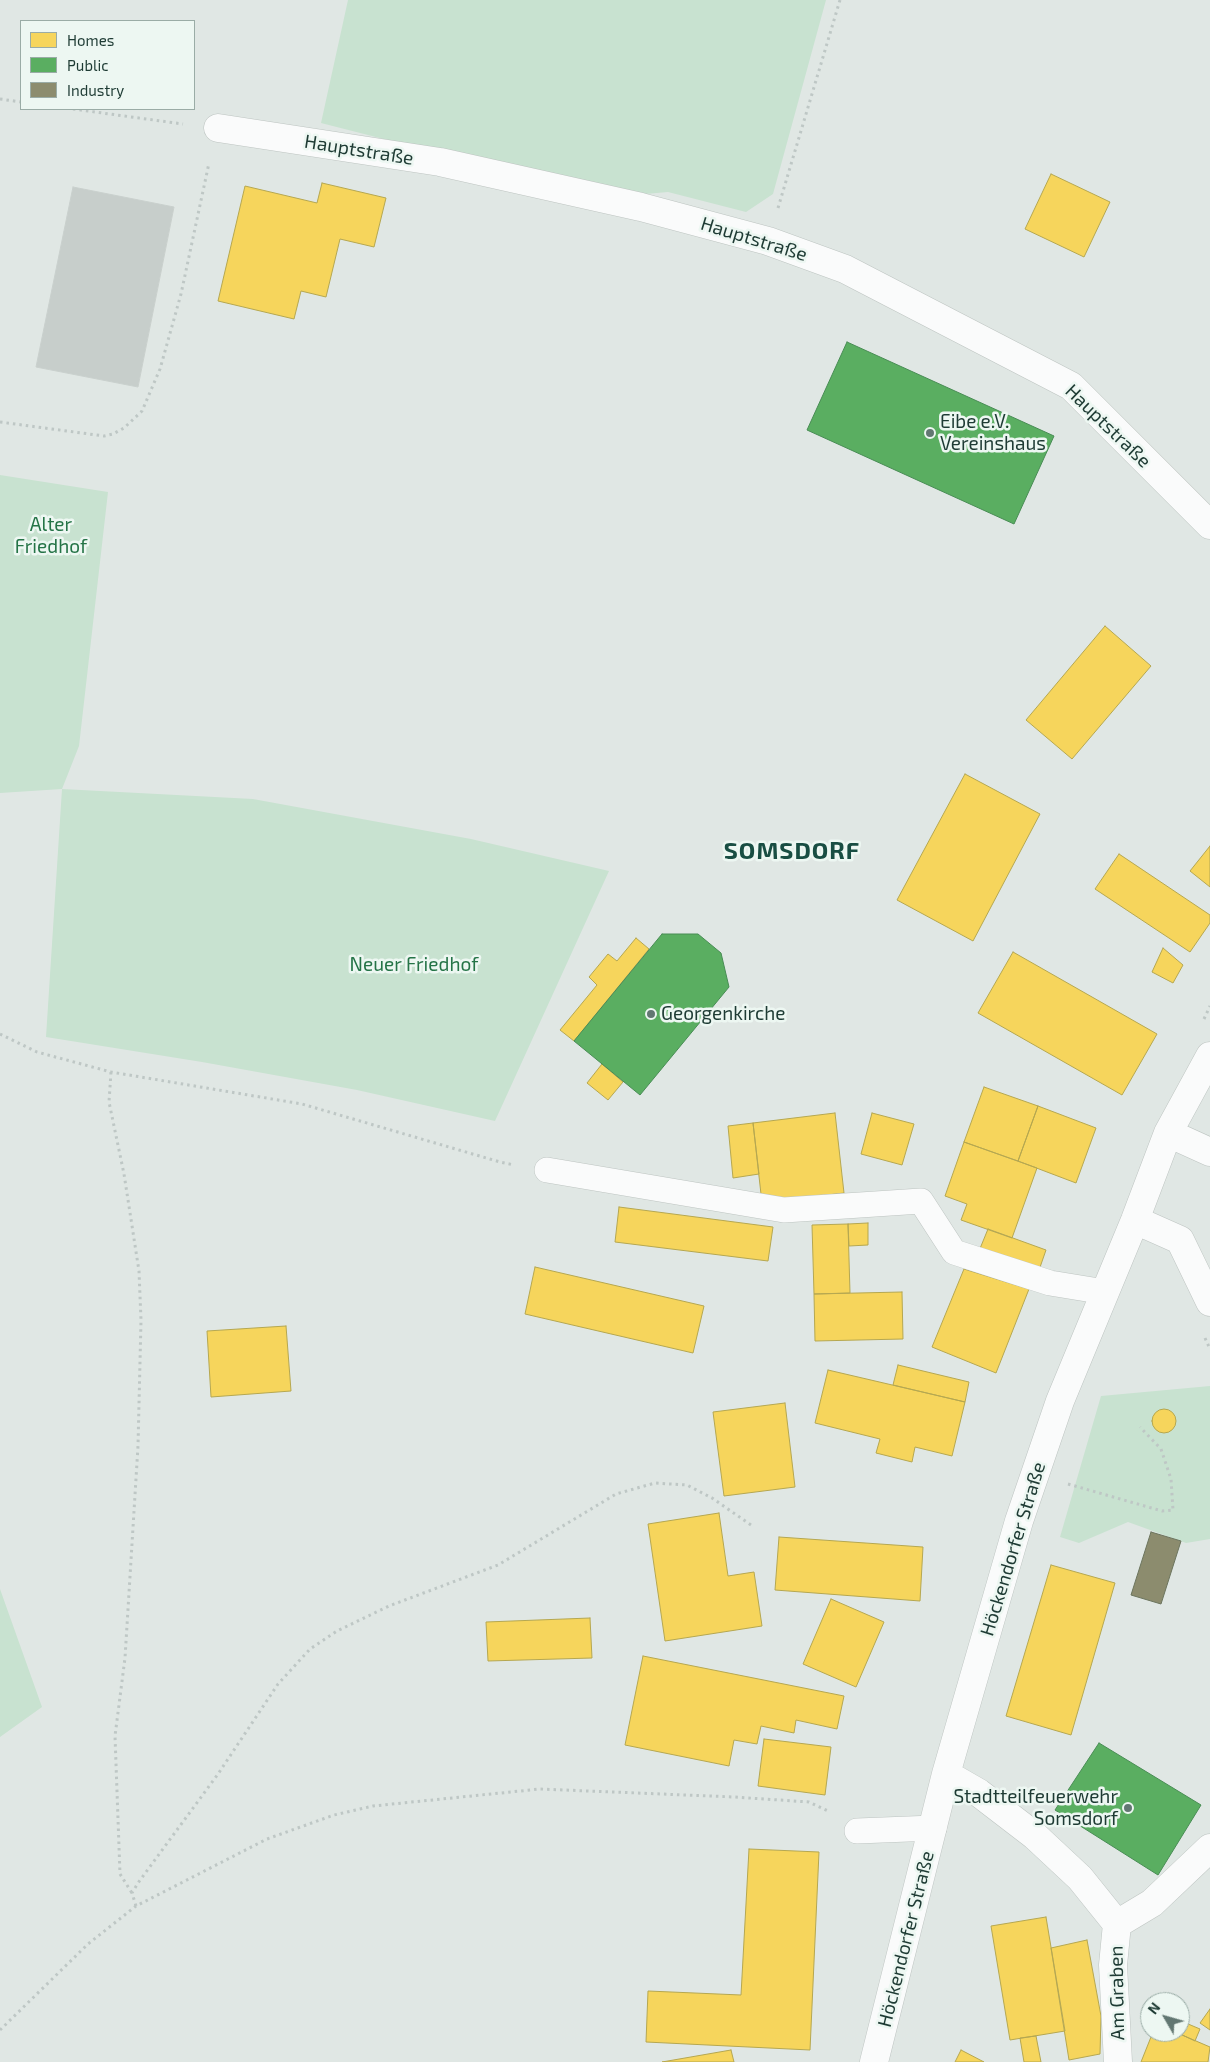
<!DOCTYPE html>
<html>
<head>
<meta charset="utf-8">
<style>
  body { margin:0 }
  #map { position:relative; width:1210px; height:2062px; overflow:hidden; background:#e0e7e4; font-family:"Exo 2",sans-serif }
  canvas { display:block }
  .legend { position:absolute; left:20px; top:20px; width:175px; height:90px; box-sizing:border-box; background:#edf7f2; border:1px solid #9aaca6; margin:0; padding:6px 9px; list-style:none; font-size:15px; color:#1e3b34 }
  .legend li { display:flex; align-items:center; gap:10px; height:25px }
  .legend b { width:25px; border:1px solid #9aaca6 }
  .north { position:absolute; left:1140px; top:1992px; width:50px; height:50px; box-sizing:border-box; background:#edf7f2; border:1px solid #9aaca6; border-radius:50%; rotate:308deg; font-size:14px; font-weight:700; line-height:20px; text-align:center; color:#1e3b34 }
  .north::after { content:''; display:block; margin:auto; width:18px; height:22px; background:#627772; clip-path:polygon(50% 0,100% 100%,50% 72%,0 100%) }
</style>
</head>
<body>
<div id="map">
<canvas width="1210" height="2062"></canvas>
<ul class="legend">
<li><b style="height:14px;background:#f6d55c"></b>Homes</li>
<li><b style="height:14px;background:#5aae61"></b>Public</li>
<li><b style="height:14px;background:#8c8c6e"></b>Industry</li>
</ul>
<div class="north">N</div>
</div>
<script>
const c = document.querySelector('canvas').getContext('2d');
c.lineJoin = 'round';
function paint(path, color) { c.fillStyle = color; c.fill(path, 'evenodd'); }
const shape = rows => new Path2D(rows.map(r => 'M' + r).join(''));
function stroke(path, color, width, dash) { c.strokeStyle = color; c.lineWidth = width; c.lineCap = dash ? 'butt' : 'round'; c.setLineDash(dash || []); c.stroke(path); }
function label(font, color, halo, rows, align = 'center') {
  c.font = font + ' "Exo 2",sans-serif'; c.lineWidth = 5; c.setLineDash([]); c.textBaseline = 'middle'; c.strokeStyle = halo; c.fillStyle = color; for (const [text, x, y, turn = 0] of rows) {
    c.save(); c.translate(x, y); c.rotate((+turn || 0) * Math.PI / 180); c.textAlign = isNaN(turn) ? turn : align; if (halo) c.strokeText(text, 0, 0); c.fillText(text, 0, 0); c.restore();
  }
}
const green = shape([
  [348,0,826,0,773,194,746,212,668,192,611,197,321,123],
  [0,475,108,492,79,746,62,789,253,799,471,839,609,871,495,1121,357,1090,202,1062,46,1037,62,789,0,793],
  [1210,1386,1210,1539,1186,1543,1128,1522,1079,1543,1060,1537,1101,1396],
  [0,1589,42,1707,0,1737]
]);
const homes = shape([
  [1051,174,1110,202,1084,257,1025,229,1051,174],
  [322,183,386,198,374,247,340,239,326,297,301,291,294,319,218,301,245,186,317,203,322,183],
  [1105,626,1151,666,1072,759,1026,720,1105,626],
  [965,774,1040,814,973,941,897,900,965,774],
  [1210,846,1210,887,1190,871,1210,846],
  [1119,854,1210,915,1210,923,1190,952,1095,889,1119,854],
  [636,938,649,949,574,1041,560,1030,597,985,589,977,608,954,617,961,636,938],
  [1163,948,1183,965,1173,983,1152,972,1163,948],
  [1013,952,1157,1034,1122,1095,978,1013,1013,952],
  [602,1064,623,1082,608,1100,587,1083,602,1064],
  [984,1087,1038,1106,1018,1161,964,1142,984,1087],
  [1038,1106,1096,1128,1076,1183,1018,1161,1038,1106],
  [835,1113,844,1193,762,1203,753,1123,835,1113],
  [872,1113,914,1124,902,1165,861,1154,872,1113],
  [753,1123,759,1174,733,1178,728,1126,753,1123],
  [964,1142,1037,1168,1012,1238,961,1220,967,1204,945,1196,964,1142],
  [619,1207,773,1227,768,1261,615,1242,619,1207],
  [868,1223,868,1245,849,1246,848,1224,868,1223],
  [848,1224,850,1293,814,1294,812,1225,848,1224],
  [988,1229,1046,1250,1038,1273,979,1251,988,1229],
  [535,1267,704,1306,693,1353,525,1314,535,1267],
  [964,1269,1029,1289,996,1373,932,1347,964,1269],
  [902,1292,903,1339,815,1341,814,1294,902,1292],
  [286,1326,291,1391,211,1397,207,1331,286,1326],
  [898,1365,969,1382,965,1402,893,1385,898,1365],
  [828,1370,965,1402,952,1456,915,1447,912,1462,876,1453,880,1439,815,1423,828,1370],
  [785,1403,795,1487,724,1496,713,1412,785,1403],
  '1152 1421a12 12 0 1 1 24 0a12 12 0 1 1-24 0Z',
  [719,1513,728,1576,754,1572,762,1626,665,1641,648,1524,719,1513],
  [779,1537,923,1547,920,1601,775,1590,779,1537],
  [1051,1565,1115,1583,1071,1735,1006,1716,1051,1565],
  [831,1599,884,1622,856,1687,803,1664,831,1599],
  [590,1618,592,1658,488,1661,486,1622,590,1618],
  [643,1656,844,1696,837,1729,796,1720,794,1733,761,1726,757,1744,734,1740,729,1766,625,1745,643,1656],
  [764,1739,831,1747,825,1795,758,1786,764,1739],
  [749,1849,819,1852,810,2050,646,2042,648,1991,741,1995,749,1849],
  [1046,1917,1065,2031,1010,2040,991,1926,1046,1917],
  [1087,1940,1101,2016,1100,2054,1069,2060,1051,1948,1087,1940],
  [1210,2009,1210,2030,1200,2023,1210,2009],
  [1181,2021,1200,2029,1195,2041,1176,2032,1180,2032,1181,2021],
  [1153,2032,1175,2032,1210,2047,1208,2062,1141,2062,1153,2032],
  [1036,2036,1041,2062,1024,2062,1020,2038,1036,2036],
  [731,2050,734,2062,662,2062,731,2050],
  [961,2050,984,2062,955,2062,961,2050]
]);
const public = shape([
  [847,342,1054,436,1014,524,807,430,847,342],
  [662,934,698,934,721,953,729,987,640,1095,574,1041,662,934],
  [1099,1743,1201,1805,1158,1875,1055,1810,1099,1743]
]);
const industry = shape([
  [1151,1532,1181,1541,1161,1604,1131,1595,1151,1532]
]);
const building = shape([
  [73,187,174,207,138,387,36,367,73,187]
]);
const path = shape([
  [0,99,21,102],
  [73,109,183,124],
  [778,208,840,0],
  [0,422,104,436,113,434,124,428,142,411,160,369,181,294,209,163],
  [1204,1019,1210,1006],
  [0,1034,37,1052,111,1072,302,1104,500,1162,514,1165],
  [111,1072,109,1102,124,1174,139,1271,141,1320,138,1446,125,1658,115,1736,120,1874,132,1893],
  [1205,1338,1210,1349],
  [1068,1484,1162,1511,1173,1510,1171,1479,1161,1449,1140,1427],
  [136,1906,132,1893,138,1883,218,1774,278,1684,310,1649,337,1631,389,1606,498,1565,616,1494,655,1483,687,1485,712,1498,751,1525],
  [0,2030,88,1944,136,1906,267,1839,334,1815,373,1806,540,1789,734,1797,809,1802,830,1812]
]);
const service = shape([
  [547,1170,784,1210,921,1201,954,1252,1050,1283,1105,1292],
  [857,1831,934,1828]
]);
const minor = shape([
  [218,128,440,162,641,207,768,241,845,269,1071,386,1210,525],
  [1168,1133,1210,1152],
  [1135,1220,1180,1240,1210,1302],
  [946,1774,979,1793,1035,1836,1080,1878,1117,1924,1113,1965,1118,2062],
  [1117,1924,1152,1903,1210,1848],
  [874,2062,946,1774,1019,1521,1060,1401,1135,1220,1168,1133,1210,1056]
]);
const markers = [
  [930,433,5,"#627772"],
  [651,1014,5,"#627772"],
  [1128,1808,5,"#627772"]
];
const streetNames = [
  ["Hauptstraße",359,150,9],
  ["Hauptstraße",754,239,17],
  ["Hauptstraße",1108,426,44],
  ["Höckendorfer Straße",1013,1549,-73],
  ["Höckendorfer Straße",906,1939,-76],
  ["Am Graben",1117,1993,-91]
];
const poiNames = [
  ["Eibe e.V.",940,422],
  ["Vereinshaus",940,444],
  ["Georgenkirche",661,1014],
  ["Stadtteilfeuerwehr",1118,1797,"right"],
  ["Somsdorf",1118,1819,"right"]
];
const parkNames = [
  ["Alter",51,525],
  ["Friedhof",51,547],
  ["Neuer Friedhof",414,965]
];
const districtNames = [
  ["SOMSDORF",792,851]
];
paint(green, '#c8e2d0');
paint(homes, '#f6d55c');
stroke(homes, '#b5a750', 1);
paint(public, '#5aae61');
stroke(public, '#488c54', 1);
paint(industry, '#8c8c6e');
stroke(industry, '#6b745d', 1);
paint(building, '#c7cecb');
stroke(building, '#c9d0cd', 1);
stroke(service, '#bdc4c1', 26);
stroke(minor, '#bdc4c1', 29);
stroke(path, '#bec7c5', 3, [2.5, 4]);
stroke(service, '#fafbfb', 25);
stroke(minor, '#fafbfb', 28);
for (const [x, y, r, color] of markers) { const dot = new Path2D(); dot.arc(x, y, r, 0, 2 * Math.PI); c.fillStyle = color; c.fill(dot); stroke(dot, '#edf7f2', 2); }
label('19px', '#1e3b34', '#edf7f2', streetNames);
label('19px', '#1e3b34', '#edf7f2', poiNames, 'left');
label('19px', '#257447', '#edf7f2', parkNames);
c.letterSpacing = '1px';
label('bold 24px', '#194e43', '#edf7f2', districtNames);
c.letterSpacing = '0px';
</script>
</body>
</html>
